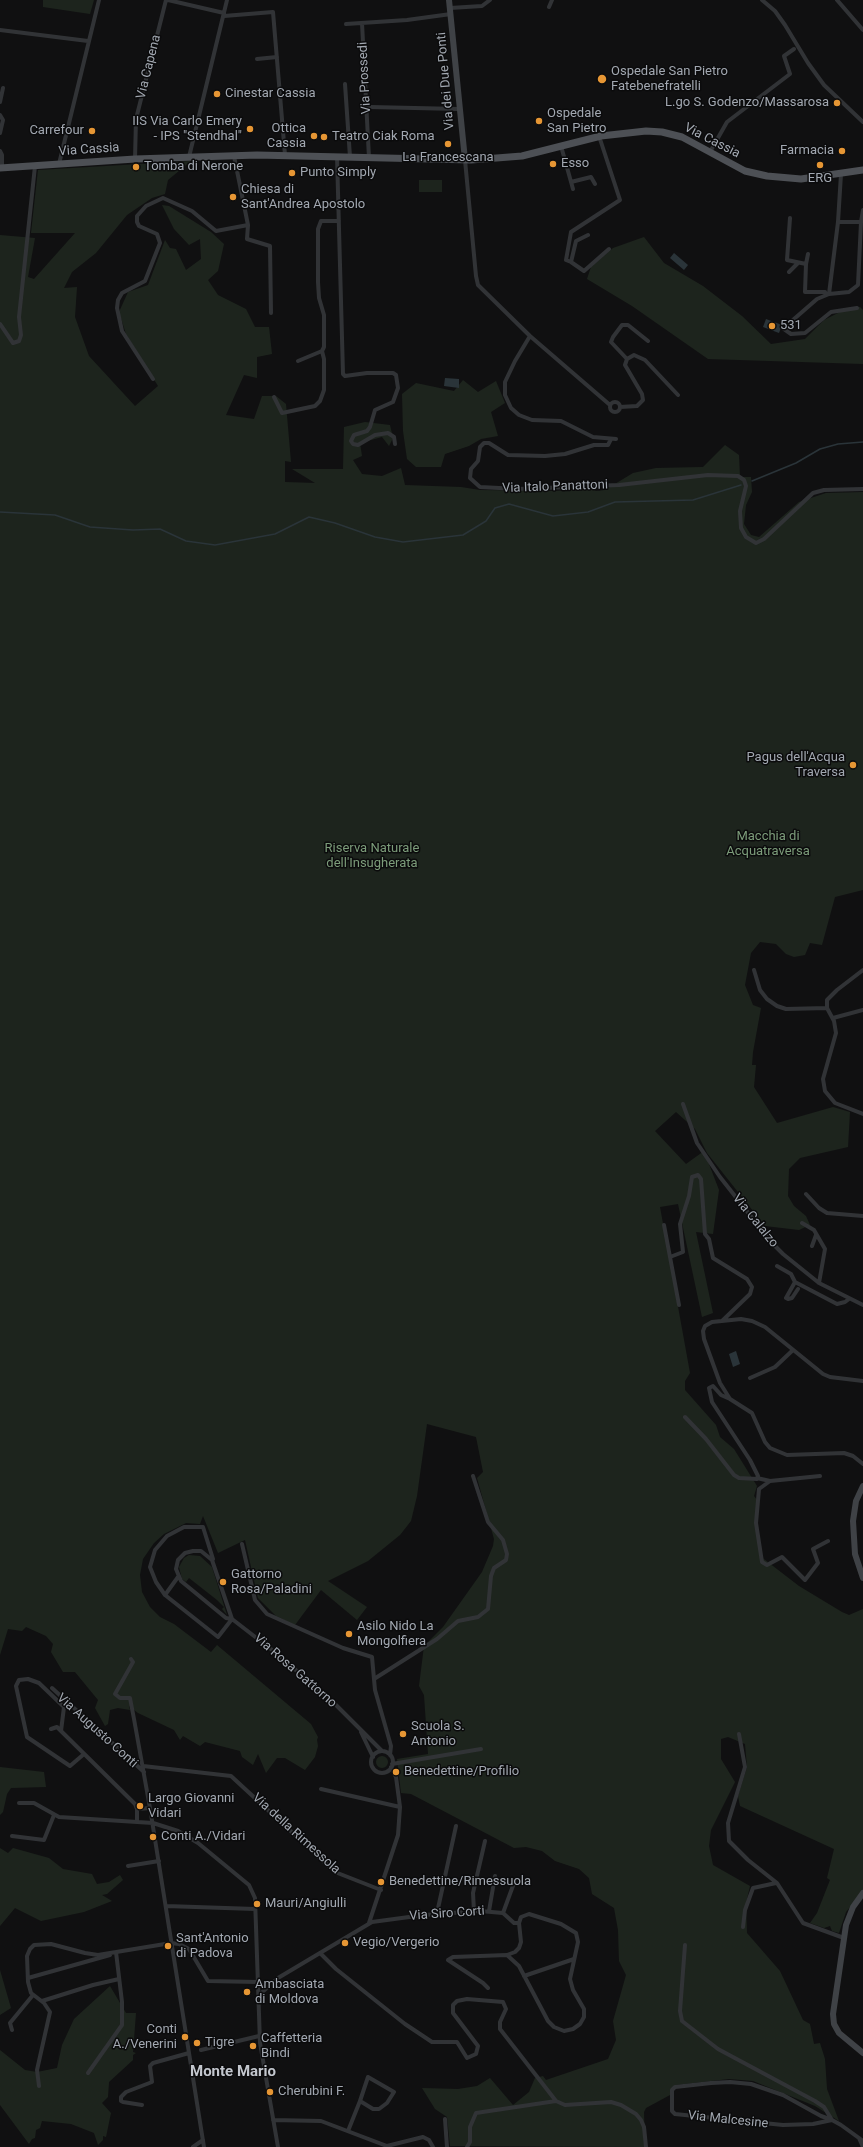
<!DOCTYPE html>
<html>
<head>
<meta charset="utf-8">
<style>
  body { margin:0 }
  canvas { display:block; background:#101011 }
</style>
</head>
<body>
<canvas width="863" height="2147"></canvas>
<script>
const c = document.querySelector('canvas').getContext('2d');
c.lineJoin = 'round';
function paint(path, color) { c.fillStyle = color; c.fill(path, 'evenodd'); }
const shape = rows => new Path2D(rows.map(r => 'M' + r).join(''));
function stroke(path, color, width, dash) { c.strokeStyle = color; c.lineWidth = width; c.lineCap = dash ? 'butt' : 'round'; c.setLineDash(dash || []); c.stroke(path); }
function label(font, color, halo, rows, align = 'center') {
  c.font = font + ' Roboto,sans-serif'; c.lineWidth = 3; c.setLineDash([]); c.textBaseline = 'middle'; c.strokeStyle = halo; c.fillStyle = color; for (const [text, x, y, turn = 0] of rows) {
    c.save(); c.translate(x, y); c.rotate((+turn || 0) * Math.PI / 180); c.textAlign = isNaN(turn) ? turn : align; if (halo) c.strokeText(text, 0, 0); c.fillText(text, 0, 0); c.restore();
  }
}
const green = shape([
  [43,0,94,0,90,14,43,7],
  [191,161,168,180,165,194,152,198,127,215,96,253,72,272,64,288,77,287,75,317,89,356,135,406,158,386,126,334,119,312,128,292,148,285,165,240,170,248,176,249,186,270,201,259,200,239,189,245,174,229,162,205,169,206,211,232,224,244,218,271,208,280,218,295,246,309,255,327,269,327,272,354,257,357,257,378,244,375,226,415,254,419,262,396,276,396,286,404,291,462,285,461,285,482,315,483,292,469,343,469,344,427,365,422,390,425,393,438,389,446,382,437,360,443,362,456,353,460,362,474,382,476,401,468,405,485,461,487,480,490,556,491,590,488,596,491,605,490,633,473,656,468,703,467,725,445,739,455,740,477,751,477,752,492,746,505,744,524,751,535,759,537,799,502,826,493,863,492,863,890,835,897,822,945,810,943,805,955,794,957,786,954,776,944,760,942,751,953,745,985,753,1005,761,1008,753,1052,752,1065,756,1065,754,1087,777,1123,833,1107,850,1112,848,1147,800,1158,789,1169,788,1196,794,1206,806,1216,810,1225,799,1230,765,1226,707,1153,695,1129,676,1112,655,1131,686,1164,704,1151,719,1190,713,1234,696,1232,713,1313,702,1317,678,1204,660,1207,690,1373,685,1381,685,1390,716,1425,720,1437,734,1449,757,1486,754,1496,758,1501,755,1520,760,1556,799,1586,842,1612,849,1615,863,1609,863,1891,846,1912,839,1933,832,1931,830,1926,824,1928,810,1923,817,1913,830,1880,827,1878,834,1849,740,1806,738,1796,747,1767,745,1744,728,1737,721,1739,721,1759,735,1782,711,1830,709,1846,713,1865,750,1886,746,1903,747,1933,780,1971,803,2020,810,2024,814,2044,820,2043,825,2059,827,2089,839,2121,815,2106,753,2081,729,2079,675,2085,670,2095,646,2108,644,2112,645,2147,450,2146,447,2117,435,2109,422,2088,458,2089,477,2086,490,2078,513,2105,529,2092,535,2078,543,2076,546,2080,608,2059,616,2040,613,2021,626,1975,619,1961,618,1930,614,1908,592,1894,589,1878,579,1869,555,1861,542,1851,526,1847,514,1848,411,1794,401,1793,397,1759,428,1754,424,1695,419,1686,424,1646,443,1627,482,1572,493,1546,494,1539,477,1478,483,1472,476,1437,427,1424,417,1496,411,1521,400,1535,368,1561,328,1581,367,1607,357,1620,321,1590,295,1625,276,1616,258,1598,245,1540,218,1553,203,1516,200,1524,186,1523,164,1534,154,1543,143,1559,140,1575,142,1592,150,1607,160,1617,174,1624,211,1652,217,1645,311,1724,318,1737,317,1740,318,1746,315,1757,305,1770,285,1758,277,1758,266,1773,258,1754,253,1765,242,1757,240,1751,205,1742,200,1746,183,1736,180,1740,174,1730,138,1713,129,1706,130,1710,118,1708,110,1710,108,1724,105,1726,95,1708,98,1700,75,1672,63,1672,51,1652,53,1644,46,1636,26,1627,22,1631,8,1629,0,1655,0,235,35,238,28,277,34,279,75,233,31,233,38,170],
  [419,180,442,180,442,192,419,192],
  [644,237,664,263,703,286,742,316,771,344,805,339,824,320,850,307,860,307,863,310,863,364,708,359,632,306,587,279,591,267,613,248],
  [463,380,478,392,496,381,505,403,491,412,498,436,481,439,469,446,445,454,441,467,416,467,407,459,403,431,402,394,416,383,454,391],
  [189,1555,200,1556,212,1567,227,1615,222,1609,224,1607,217,1600,189,1578,186,1582,182,1579,179,1567,184,1558],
  '376 1762a6 6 0 1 1 12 0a6 6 0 1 1-12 0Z',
  [0,1767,44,1772,46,1787,11,1788,7,1794,3,1812,0,1815],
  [0,1848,8,1853,13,1848,49,1858,63,1869,92,1874,97,1884,109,1882,120,1875,123,1880,107,1894,102,1895,112,1901,84,1912,41,1921,15,1908,0,1926],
  [0,1970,11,2008,0,2015],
  [110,1986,126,2013,136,2013,133,2052,136,2053,133,2055,133,2060,109,2082,108,2097,102,2103,111,2113,106,2137,103,2136,103,2140,98,2145,94,2133,71,2124,42,2121,40,2128,36,2130,35,2138,32,2139,29,2144,0,2105,0,2050,25,2070,37,2072,57,2068,62,2045,74,2019]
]);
const water = shape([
  [674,253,688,265,684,270,670,258],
  [766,319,782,325,779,333,763,327],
  [445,378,459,379,459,388,444,386],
  [736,1351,740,1364,733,1367,729,1354]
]);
const stream = shape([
  [752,481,796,463,820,449,838,444,863,442],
  [0,512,55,515,90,527,133,530,160,529,186,541,215,545,275,534,309,517,335,523,375,537,403,542,463,535,486,521,495,508,509,504,553,516,588,512,615,502,693,500,741,485]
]);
const street = shape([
  [168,0,224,13],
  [762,0,775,11,785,25,808,63,824,85,863,122],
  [837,0,863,30],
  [549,7,552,0],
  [450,8,482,6,490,0],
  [224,16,273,12,285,155],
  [362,23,369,158],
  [346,24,407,20,451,14],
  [0,30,88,41],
  [257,59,277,57],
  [345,84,350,157],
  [0,102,3,88],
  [370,107,459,109],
  [0,115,3,120,0,133],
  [561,146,573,189],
  [0,151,2,155,2,168],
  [710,152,727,122,790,74,784,56,794,49],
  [337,156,343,374,345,376,367,373,393,373,396,375,398,388,393,402,375,410,370,427,367,431,354,435,351,441,353,444,358,445,375,435,388,433,394,437,395,444],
  [189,157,227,0],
  [135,159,136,119,166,0],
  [465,160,476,276,478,285,530,336,610,405],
  [59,164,99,0],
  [571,182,591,177,595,184],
  [790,218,787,260,806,264,805,292,825,292,826,295],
  [838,222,861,222],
  [248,225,247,239,270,246,271,313],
  [588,235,576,241,571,262,566,260,571,232,620,200,599,136],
  [571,262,584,271,609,249],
  [806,264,808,254],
  [789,272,798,263],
  [829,294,838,222,841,174],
  [857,308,831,312,805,333,791,334,784,329,786,326,817,299,829,294,849,292,858,285,861,222,863,210],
  [0,324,13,343,19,341,21,335,19,317,35,166],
  [530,336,515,361,505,382,505,395,511,408,519,415,532,420,561,421,593,437,616,439],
  [627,359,611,342,613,337,622,325,628,325,648,341],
  [298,361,322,351,324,347,324,315,319,298,318,282,318,229,321,221,339,221],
  [153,379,122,331,117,308,118,300,122,293,145,281,160,243,157,234,139,226,137,222,137,216,146,206,163,198,192,211,216,231,248,225,234,156],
  [274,397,282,413,315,406,320,401,324,390,324,359,322,351],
  '610 407a5 5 0 1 1 10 0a5 5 0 1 1-10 0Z',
  [620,407,637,406,643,400,642,394,625,365,627,359,634,355,645,360,678,395],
  [611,439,608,445,594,445,565,454,545,456,508,455,489,443,484,443,480,447,478,461,471,469,470,478,480,487,518,489,619,485,708,475,738,476,744,480,746,486,740,511,741,528,746,537,756,543,764,539,813,493,824,490,863,489],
  [754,970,760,990,767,999,777,1006,786,1009,827,1008],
  [863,970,837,990,827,1000,827,1008,834,1021,836,1033,823,1079,825,1091,835,1103,863,1114],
  [833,1018,863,1010],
  [683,1104,697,1143,720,1177,772,1243,783,1254,819,1283,863,1305],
  [806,1194,819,1208,827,1213,863,1216],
  [802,1223,814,1230,825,1249,819,1283],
  [664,1225,670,1257],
  [812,1246,816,1235],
  [777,1266,791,1274,795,1282,837,1304,845,1302,849,1299],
  [795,1282,786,1298,788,1299,792,1298,798,1289],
  [679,1305,670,1257,683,1252,680,1224,689,1196,692,1177,698,1175,701,1179,705,1234,709,1239,713,1258,747,1279,752,1287,750,1294,722,1321],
  [750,1378,775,1367,793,1350],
  [863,1381,830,1377,823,1374,765,1327,752,1321,741,1319,712,1322,705,1326,703,1331,704,1339,720,1383,730,1399,752,1413,765,1442,770,1448,787,1455,844,1453,853,1456,863,1464],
  [685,1417,706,1439,734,1475,739,1478,757,1479,758,1476,750,1460,712,1402,709,1388,713,1386,721,1395,730,1399],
  [757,1478,770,1481,820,1476],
  [770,1481,759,1489,756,1523,762,1562,767,1565,782,1557,805,1580,818,1563,813,1549,828,1541],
  [242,1544,255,1600,267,1614,343,1648,372,1657,375,1690,391,1746,390,1755],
  [178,1577,165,1595,218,1637,232,1619],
  [165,1595,156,1582,150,1567,155,1550,167,1536,184,1527,203,1527,213,1559],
  [232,1619,212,1560,201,1551,193,1551,185,1553,178,1560,176,1569,181,1581,226,1618,232,1619,276,1653,334,1703,382,1751],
  [131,1659,133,1662,115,1694,120,1698,130,1698,134,1719,150,1808,204,2147],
  [374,1679,437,1639,458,1621,478,1617,488,1609,491,1576,494,1568,506,1560,507,1554,503,1540,488,1522,473,1476],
  [52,1688,144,1772],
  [51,1729,57,1727,61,1731,64,1707,39,1683,28,1679,19,1680,16,1686,27,1737,70,1766,84,1754],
  [61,1731,135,1804,137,1809,137,1822],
  [361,1732,373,1757],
  [739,1734,745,1767,728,1823,729,1841,748,1860,777,1883,803,1923,844,1938],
  '371 1762a11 11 0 1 1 22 0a11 11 0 1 1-22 0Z',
  [392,1764,481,1749],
  [143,1766,231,1776,335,1872,381,1890],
  [321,1789,400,1807],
  [19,1803,34,1803,59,1817,153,1823,178,1831,198,1843,249,1885,255,1898,260,2043,278,2147],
  [137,1809,150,1808],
  [12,1836,44,1840,54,1815],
  [128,1866,159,1861],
  [166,1906,255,1909],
  [474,1911,473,1893,485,1841],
  [489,1911,495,1876],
  [437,1913,456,1826],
  [503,1913,514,1883],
  [369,1923,398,1835,400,1807,396,1777,391,1767],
  [743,1927,745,1910,753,1888,776,1883],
  [685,1945,680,2011,682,2021,718,2049,815,2101,824,2107,832,2120],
  [321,1954,336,1969,405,2024,432,2042,457,2042,467,2058,476,2054,478,2046,453,2013,453,2005,457,2001,467,1999,503,2002,506,2009,500,2022,500,2029,556,2101,565,2105,611,2102,621,2105,636,2114,641,2120,644,2127,646,2147],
  [507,1955,519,1966,548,2021,554,2027,564,2031,573,2029,580,2024,584,2017,584,2009,573,1990,570,1979,578,1942,576,1933,561,1924,529,1914,521,1917,519,1923],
  [524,1976,574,1959],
  [28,1978,110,1955],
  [488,1988,483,1983,448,1960,453,1957,507,1955,515,1952,519,1948,521,1942,519,1923],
  [259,1995,278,1978,372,1922,424,1915,480,1911,503,1913,514,1923,519,1923],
  [42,2001,93,1985,119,1979],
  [12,2030,10,2023,33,1995],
  [201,2050,259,2036],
  [88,2073,122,2025,122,2002,116,1952],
  [368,2077,394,2092,387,2103,379,2109,373,2109,360,2101,368,2077],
  [39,2086,37,2070,50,2012,44,2003,31,1993,28,1982,27,1956,30,1949,34,1945,51,1944,85,1953,98,1955,171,1943,179,1944,189,1949,208,1981,258,1982],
  [142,2105,123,2102,121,2101,121,2097,126,2092,152,2082,150,2066,153,2063,189,2053],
  [445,2119,447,2147],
  [273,2120,321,2121,387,2146,423,2137,429,2140,433,2147],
  [832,2120,813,2124,783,2125,675,2114,672,2111,672,2090,675,2087,711,2083,730,2082,751,2084,783,2095,821,2116,832,2120,841,2125,863,2141],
  [348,2131,360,2101],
  [859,2138,863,2147],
  [193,2147,203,2140],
  [467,2147,470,2142,470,2127,476,2113,556,2101]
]);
const secondary = shape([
  [449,0,465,160],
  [863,1486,856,1501,853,1521,855,1554,863,1578],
  [863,1893,853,1907,846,1925,833,2014,834,2024,839,2033,863,2053]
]);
const primary = shape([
  [0,168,135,159,257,155,471,160,522,156,601,136,646,131,662,132,682,137,745,171,767,176,801,179,863,170]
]);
const markers = [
  [602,79,5,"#e69634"],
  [217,94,4,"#e69634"],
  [837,103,4,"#e69634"],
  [539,121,4,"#e69634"],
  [250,129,4,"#e69634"],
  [92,131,4,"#e69634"],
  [314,136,4,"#e69634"],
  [324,137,4,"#e69634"],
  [448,144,4,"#e69634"],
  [842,151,4,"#e69634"],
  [553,164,4,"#e69634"],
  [820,165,4,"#e69634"],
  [136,167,4,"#e69634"],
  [292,173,4,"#e69634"],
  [233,197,4,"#e69634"],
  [772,326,4,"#e69634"],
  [853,765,4,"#e69634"],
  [223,1582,4,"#e69634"],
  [349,1634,4,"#e69634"],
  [403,1734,4,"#e69634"],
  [396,1772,4,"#e69634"],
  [140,1806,4,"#e69634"],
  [153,1837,4,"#e69634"],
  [381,1882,4,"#e69634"],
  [257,1904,4,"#e69634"],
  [345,1943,4,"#e69634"],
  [168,1946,4,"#e69634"],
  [247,1992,4,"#e69634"],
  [185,2037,4,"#e69634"],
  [197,2043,4,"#e69634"],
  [253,2046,4,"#e69634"],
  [270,2092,4,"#e69634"]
];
const streetNames = [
  ["Via Capena",149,67,-76],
  ["Via Prossedi",365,78,-93],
  ["Via dei Due Ponti",446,81,-95],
  ["Via Cassia",712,141,27],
  ["Via Cassia",89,150,-4],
  ["Via Italo Panattoni",555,487,-2],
  ["Via Calalzo",755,1221,51],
  ["Via Rosa Gattorno",295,1671,41],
  ["Via Augusto Conti",97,1731,42],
  ["Via della Rimessola",296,1834,42],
  ["Via Siro Corti",447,1914,-4],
  ["Via Malcesine",728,2120,6]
];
const poiNames = [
  ["Ospedale San Pietro",611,72],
  ["Fatebenefratelli",611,87],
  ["Cinestar Cassia",225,94],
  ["L.go S. Godenzo/Massarosa",829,103,"right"],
  ["Ospedale",547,114],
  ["San Pietro",547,129],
  ["IIS Via Carlo Emery",242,122,"right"],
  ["- IPS \"Stendhal\"",242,137,"right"],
  ["Ottica",306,129,"right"],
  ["Cassia",306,144,"right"],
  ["Carrefour",84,131,"right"],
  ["Teatro Ciak Roma",332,137],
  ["Farmacia",834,151,"right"],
  ["La Francescana",448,158,"center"],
  ["Esso",561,164],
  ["Tomba di Nerone",144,167],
  ["Punto Simply",300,173],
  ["ERG",820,179,"center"],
  ["Chiesa di",241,190],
  ["Sant'Andrea Apostolo",241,205],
  ["531",780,326],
  ["Pagus dell'Acqua",845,758,"right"],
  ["Traversa",845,773,"right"],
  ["Gattorno",231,1575],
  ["Rosa/Paladini",231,1590],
  ["Asilo Nido La",357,1627],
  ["Mongolfiera",357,1642],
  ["Scuola S.",411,1727],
  ["Antonio",411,1742],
  ["Benedettine/Profilio",404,1772],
  ["Largo Giovanni",148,1799],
  ["Vidari",148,1814],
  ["Conti A./Vidari",161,1837],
  ["Benedettine/Rimessuola",389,1882],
  ["Mauri/Angiulli",265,1904],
  ["Sant'Antonio",176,1939],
  ["di Padova",176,1954],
  ["Vegio/Vergerio",353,1943],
  ["Ambasciata",255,1985],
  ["di Moldova",255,2000],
  ["Conti",177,2030,"right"],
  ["A./Venerini",177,2045,"right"],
  ["Caffetteria",261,2039],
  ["Bindi",261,2054],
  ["Tigre",205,2043],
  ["Cherubini F.",278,2092]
];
const parkNames = [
  ["Macchia di",768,837],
  ["Acquatraversa",768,852],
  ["Riserva Naturale",372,849],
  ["dell'Insugherata",372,864]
];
const quarterNames = [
  ["Monte Mario",233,2072]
];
paint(green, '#1d241d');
paint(water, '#2a3439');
stroke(stream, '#2a3439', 1.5);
stroke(street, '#313336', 4);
stroke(secondary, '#3f4246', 6);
stroke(primary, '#4d5055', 7);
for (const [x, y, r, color] of markers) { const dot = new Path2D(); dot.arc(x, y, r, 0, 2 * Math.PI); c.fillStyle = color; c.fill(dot); stroke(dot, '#0b0b0c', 1.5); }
label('13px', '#a2a8b1', '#0b0b0c', streetNames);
label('13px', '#a2a8b1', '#0b0b0c', poiNames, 'left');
label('13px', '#7c9c7a', '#0b0b0c', parkNames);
label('bold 15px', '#c3c7ce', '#0b0b0c', quarterNames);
</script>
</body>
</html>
